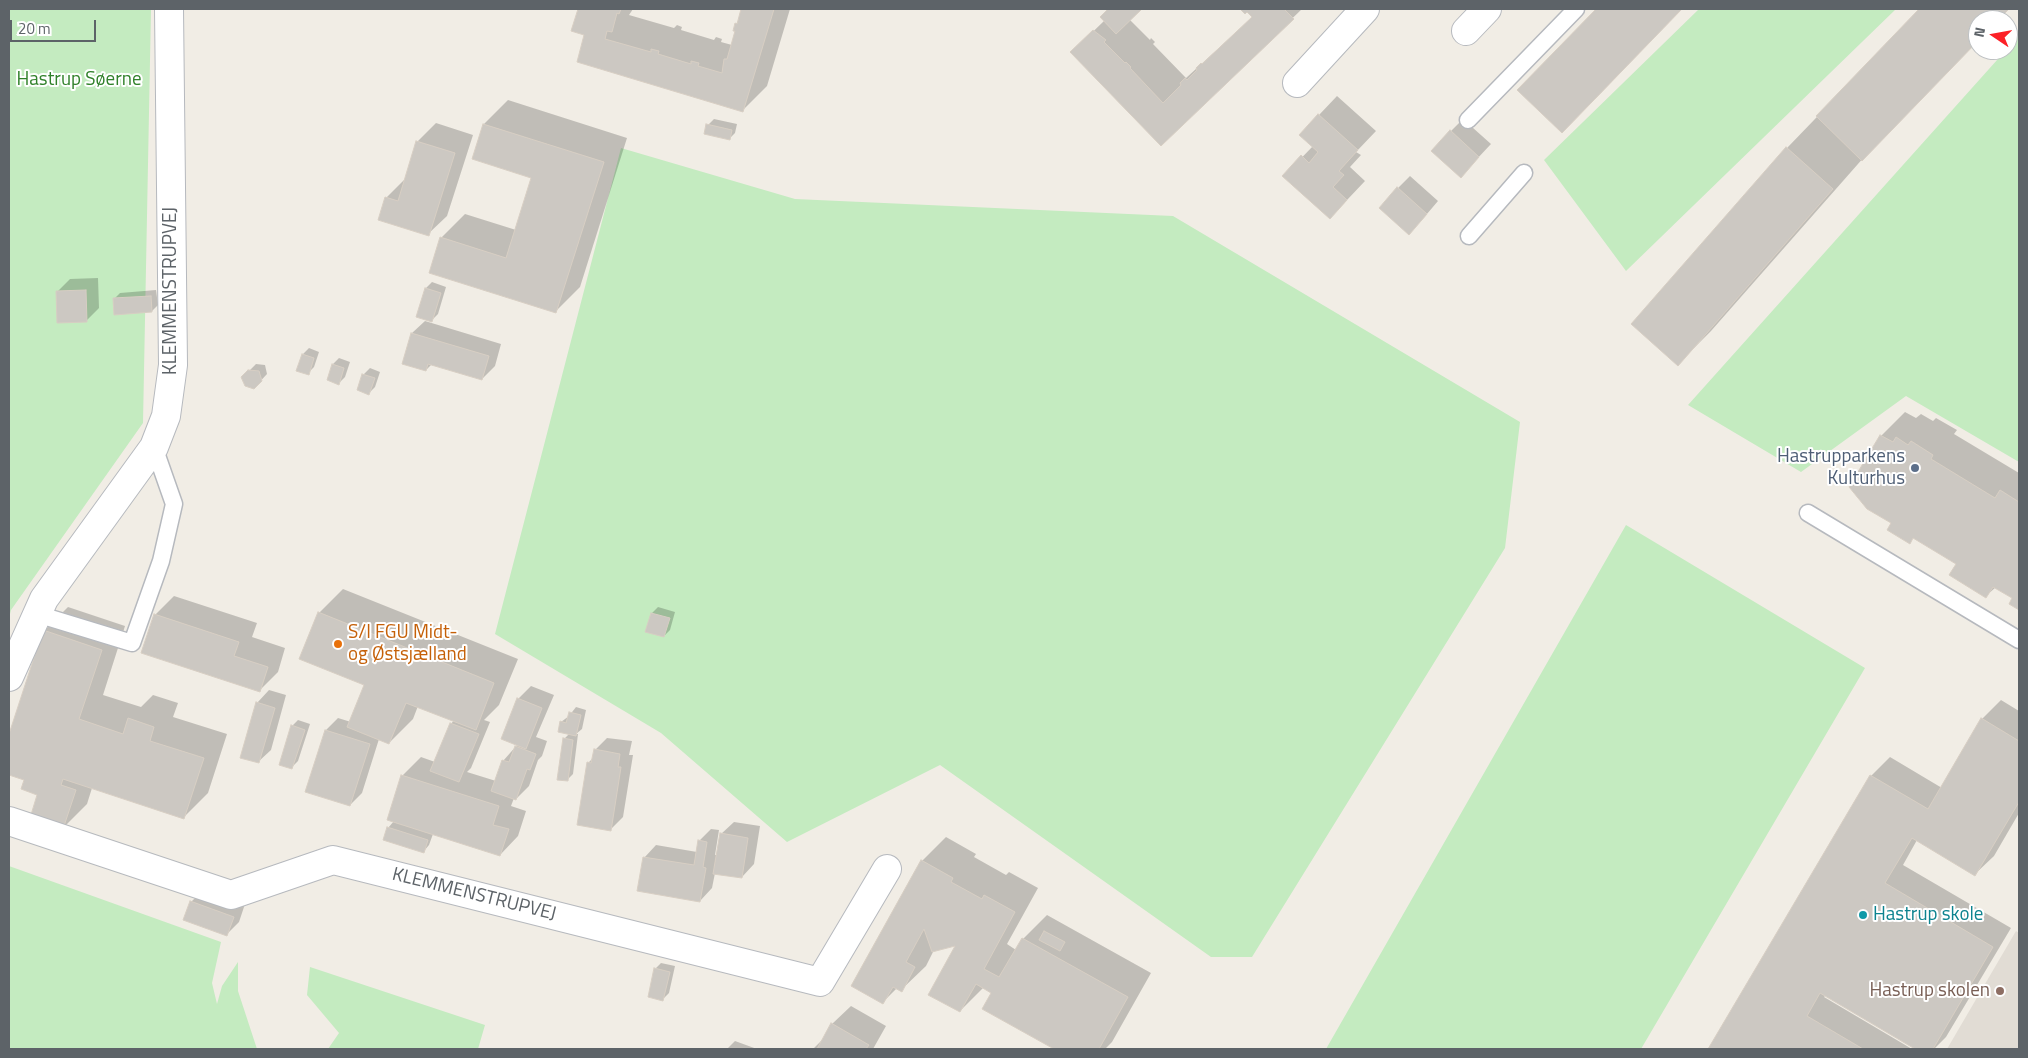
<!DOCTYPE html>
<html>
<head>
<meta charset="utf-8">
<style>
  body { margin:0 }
  #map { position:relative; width:2028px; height:1058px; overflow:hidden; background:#f1ede5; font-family:"Titillium Web",sans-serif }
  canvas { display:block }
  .frame { position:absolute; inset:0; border:10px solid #5d6368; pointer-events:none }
  .north { position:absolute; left:1968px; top:10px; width:50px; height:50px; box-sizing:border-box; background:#fff; border:1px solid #bec1c3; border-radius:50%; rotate:282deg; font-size:14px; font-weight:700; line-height:20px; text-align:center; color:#5d6368 }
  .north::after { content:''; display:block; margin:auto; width:18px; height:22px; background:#fc2127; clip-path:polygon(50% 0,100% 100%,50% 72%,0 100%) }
  .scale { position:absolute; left:10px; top:20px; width:86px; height:22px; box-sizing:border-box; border:2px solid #5d6368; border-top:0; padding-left:6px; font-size:15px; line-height:18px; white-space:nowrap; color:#5d6368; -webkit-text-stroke:4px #fff; paint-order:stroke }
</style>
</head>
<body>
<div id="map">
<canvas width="2028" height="1058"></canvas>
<div class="frame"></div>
<div class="north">N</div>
<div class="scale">20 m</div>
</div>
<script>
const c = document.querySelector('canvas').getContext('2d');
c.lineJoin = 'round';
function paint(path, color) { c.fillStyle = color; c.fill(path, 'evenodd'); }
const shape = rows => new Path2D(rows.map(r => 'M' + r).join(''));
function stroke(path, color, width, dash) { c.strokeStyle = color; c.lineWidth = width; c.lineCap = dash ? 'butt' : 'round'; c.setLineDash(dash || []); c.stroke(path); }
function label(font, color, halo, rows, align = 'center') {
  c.font = font + ' "Titillium Web",sans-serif'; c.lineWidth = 4; c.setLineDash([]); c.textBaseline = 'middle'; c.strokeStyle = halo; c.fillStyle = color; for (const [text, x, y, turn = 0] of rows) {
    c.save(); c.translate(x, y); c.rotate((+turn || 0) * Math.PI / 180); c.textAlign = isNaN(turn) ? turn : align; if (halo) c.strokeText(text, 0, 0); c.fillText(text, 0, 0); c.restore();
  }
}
const education = shape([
  [2016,931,2019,933,2019,1049,1947,1049]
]);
const green = shape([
  [9,9,151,9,143,423,11,610,9,618],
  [1699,9,1896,9,1626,271,1544,160],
  [2019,35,2019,462,1906,396,1801,472,1688,405,2006,50,2008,50],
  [621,148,795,199,1173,216,1520,422,1505,548,1252,957,1211,957,940,765,787,842,661,733,495,634],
  [1626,525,1865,668,1641,1049,1326,1049],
  [9,866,221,942,212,983,217,1004,222,986,238,962,238,991,257,1049,9,1049],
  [310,967,485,1025,478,1049,328,1049,339,1033,307,995]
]);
const shadow = shape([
  [579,9,633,9,629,15,674,28,677,25,682,27,681,30,714,40,716,37,722,39,721,42,732,45,736,24,739,20,743,9,790,9,767,86,743,110,586,34,573,30],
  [1110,9,1140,9,1129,19,1150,40,1151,38,1155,42,1153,44,1186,78,1253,17,1247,11,1242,9,1302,9,1161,145,1072,52,1105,20,1102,17],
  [1598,9,1681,9,1595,99,1519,90],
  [1921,9,2009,9,1998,20,1978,20,1978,40,1865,156,1711,331,1678,364,1787,148],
  [1337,96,1376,131,1356,152,1361,155,1350,167,1365,181,1330,218,1284,176,1313,146,1319,115],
  [508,100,627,138,580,287,556,311,441,238,465,214,516,230,532,177,484,124],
  [714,119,737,124,735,133,729,139,708,125],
  [1463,119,1491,144,1461,176,1451,131],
  [436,123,473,135,447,216,428,234,386,198,405,179,417,142],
  [1410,176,1438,201,1421,221,1398,188],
  [98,278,99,308,86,321,57,292,70,279],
  [432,282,446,287,438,314,432,320,418,316,426,288],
  [156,290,158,305,152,311,114,299,120,293],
  [425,321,501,344,495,366,482,379,432,364,426,370,412,333],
  [309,348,319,352,314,367,308,373,303,354],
  [339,358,350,362,345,377,339,383,328,380,333,364],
  [256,364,265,365,267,374,254,388,243,377],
  [370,368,380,372,375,387,369,393,358,390,364,374],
  [1905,412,1916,418,1921,414,1933,421,1936,418,1957,430,1954,434,2019,473,2019,609,2010,604,2014,598,1996,587,1986,596,1957,564,1914,537,1909,542,1893,522,1881,436],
  [343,589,518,659,499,705,484,720,490,722,471,768,467,772,496,781,503,761,518,744,518,699,531,686,554,695,536,737,547,741,542,756,538,760,529,786,516,799,514,798,511,806,526,811,518,836,500,855,433,834,429,845,424,851,388,828,394,821,402,776,421,757,435,762,451,724,454,720,418,706,413,719,389,743,379,739,362,793,350,805,307,791,326,730,338,718,351,722,365,685,319,613],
  [174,596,257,623,252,637,285,648,278,672,259,691,155,615],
  [68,607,125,626,103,695,141,707,153,695,178,703,173,717,227,734,208,793,184,817,92,788,87,804,63,828,39,794,25,779,9,774,9,738,44,631],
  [658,607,675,612,670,630,664,636,652,613],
  [269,690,286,695,271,750,258,762,257,703],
  [2001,700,2019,711,2019,813,1994,856,1975,874,1917,840,1903,865,2011,928,1946,1037,1934,1049,1917,1049,1826,995,1824,997,1912,1049,1710,1049,1871,776,1890,757,1942,788,1982,719],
  [576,707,586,710,582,729,576,734,578,734,573,774,567,780,564,739,570,733,561,722,569,716],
  [298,720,310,724,298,761,292,767,292,726],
  [607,738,632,741,629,755,633,755,623,817,610,830,588,763,594,757,595,750],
  [734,822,760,826,754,864,742,877,715,873,712,888,700,901,644,858,656,845,697,852,699,841,711,829,719,830,715,855,718,855,721,834],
  [946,837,976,854,974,857,1006,875,1009,872,1038,888,1007,944,1016,950,1023,939,1047,915,1151,973,1112,1042,1105,1049,1057,1049,984,1009,993,992,984,987,960,1011,958,944,934,950,926,966,901,990,897,988,883,1002,922,861],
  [204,889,245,904,239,922,227,934,191,902],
  [661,963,675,966,669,993,663,999,655,969],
  [851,1006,886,1026,873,1049,813,1049,825,1037,832,1024],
  [735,1041,757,1049,727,1049]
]);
const building = shape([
  [578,9,621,9,619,14,617,13,612,32,607,31,605,39,651,52,651,49,659,51,658,54,691,64,691,61,699,63,698,66,722,73,724,59,727,59,735,31,733,31,735,23,737,24,741,9,774,9,743,112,577,62,584,35,571,31,578,9],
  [1108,9,1142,9,1116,34,1100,17,1108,9],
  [1240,9,1284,9,1294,19,1161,146,1070,52,1093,30,1106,40,1104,42,1125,63,1126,62,1131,67,1130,68,1163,103,1181,85,1180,83,1185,78,1187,80,1197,70,1196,68,1201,63,1202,64,1252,17,1247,12,1245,14,1240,9],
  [1596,9,1682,9,1562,133,1517,90,1596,9],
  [1919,9,2009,9,1998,20,1978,20,1978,41,1862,161,1816,116,1919,9],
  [1318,114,1358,150,1339,171,1344,175,1333,187,1347,200,1330,219,1282,176,1301,155,1309,163,1318,152,1299,135,1318,114],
  [483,124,604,162,556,313,429,273,440,237,506,258,531,178,472,159,483,124],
  [706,124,732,130,730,140,704,134,706,124],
  [1450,130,1479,157,1461,178,1431,151,1450,130],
  [416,141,455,153,429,236,378,220,385,197,398,201,416,141],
  [1786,147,1833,189,1678,366,1631,324,1786,147],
  [1397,187,1427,214,1409,235,1379,208,1397,187],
  [425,288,441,293,432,322,416,317,425,288],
  [86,290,87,322,57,323,56,291,86,290],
  [151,296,152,312,114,315,113,298,151,296],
  [411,333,489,356,482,380,428,364,426,371,402,364,411,333],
  [302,354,314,358,309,375,296,371,302,354],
  [332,364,344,368,339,385,327,380,332,364],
  [248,370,259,371,262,381,254,389,245,386,241,377,248,370],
  [362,374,375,378,369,395,357,390,362,374],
  [1880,435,1893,442,1896,437,1908,445,1911,441,1933,455,1931,459,1995,498,2000,490,2019,502,2019,610,2009,604,2012,598,1993,587,1986,598,1949,575,1956,564,1913,538,1910,544,1887,530,1891,523,1867,509,1849,487,1880,435],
  [318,612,494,683,476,730,406,703,389,744,347,727,364,685,299,659,318,612],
  [651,613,670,618,664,637,645,632,651,613],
  [154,614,239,642,234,656,268,667,260,692,141,653,154,614],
  [43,630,102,650,79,719,123,734,128,718,154,727,150,741,204,758,184,819,63,779,61,785,76,790,63,829,30,818,37,795,21,789,24,780,9,775,9,734,43,630],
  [517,698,542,708,526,749,501,739,517,698],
  [256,702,275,708,259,763,240,758,256,702],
  [569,712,581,715,576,736,558,732,560,721,566,723,569,712],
  [1981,718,2019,741,2019,802,1975,876,1912,838,1885,883,1993,947,1933,1049,1915,1049,1820,993,1807,1016,1863,1049,1708,1049,1870,775,1928,809,1981,718],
  [450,723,479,734,459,782,430,771,450,723],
  [291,725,305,730,292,769,279,765,291,725],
  [325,730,370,744,350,806,305,792,325,730],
  [563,738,573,740,568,781,557,780,563,738],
  [515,746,536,754,530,770,527,769,516,800,491,791,502,760,509,762,515,746],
  [594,749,620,754,618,767,621,767,611,831,577,825,587,762,591,763,594,749],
  [401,775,499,806,493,825,509,829,500,856,387,820,401,775],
  [387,827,428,840,424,853,383,840,387,827],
  [720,833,748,838,742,878,713,874,720,833],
  [698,840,707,842,703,867,706,868,700,902,637,891,643,857,694,865,698,840],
  [921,860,953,878,951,882,982,899,984,895,1015,912,984,969,999,977,1022,938,1128,997,1099,1049,1054,1049,982,1009,991,993,976,984,960,1012,928,995,955,946,932,952,924,929,906,962,915,967,902,992,893,987,883,1004,851,986,921,860],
  [190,901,234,917,227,936,183,920,190,901],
  [1044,931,1065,942,1060,951,1039,940,1044,931],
  [654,968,670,972,663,1001,648,997,654,968],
  [831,1023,869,1045,866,1049,817,1049,831,1023]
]);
const lane = shape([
  [1468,120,1576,9],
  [1469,236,1524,173],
  [1808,513,2019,640],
  [37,614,132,643,161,561,174,504,154,447]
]);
const street = shape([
  [1466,31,1487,9],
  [1297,83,1365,9],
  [9,677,44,599,154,447,166,416,173,365,169,9],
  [9,821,231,895,333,860,820,982,887,869]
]);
const markers = [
  [1915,468,5,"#5c6f8a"],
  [338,644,5,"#e8710a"],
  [1863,915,5,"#0f9aa8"],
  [2000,991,5,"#8d6e63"]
];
const parkNames = [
  ["Hastrup Søerne",79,80]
];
const streetNames = [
  ["KLEMMENSTRUPVEJ",171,291,-90],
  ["KLEMMENSTRUPVEJ",474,895,14]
];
const serviceNames = [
  ["Hastrupparkens",1905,457],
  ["Kulturhus",1905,479]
];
const foodNames = [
  ["S/I FGU Midt-",348,633],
  ["og Østsjælland",348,655]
];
const cultureNames = [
  ["Hastrup skole",1873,915]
];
const educationNames = [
  ["Hastrup skolen",1990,991]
];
paint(education, '#e1dcd4');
paint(green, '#c4ebc0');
paint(shadow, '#0003');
paint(building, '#ccc8c2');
stroke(building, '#d7cec3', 1);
stroke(lane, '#b6b9be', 19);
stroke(street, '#b6b9be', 30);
stroke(lane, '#fff', 16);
stroke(street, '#fff', 28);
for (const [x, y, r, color] of markers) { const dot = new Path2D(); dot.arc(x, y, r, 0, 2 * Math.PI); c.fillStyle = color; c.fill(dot); stroke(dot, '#fff', 2); }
label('19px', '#30812a', '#fff', parkNames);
label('19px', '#5d6368', '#fff', streetNames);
label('19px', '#4e5e75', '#fff', serviceNames, 'right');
label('19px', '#c56008', '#fff', foodNames, 'left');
label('19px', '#0d838f', '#fff', cultureNames, 'left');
label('19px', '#785e54', '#fff', educationNames, 'right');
</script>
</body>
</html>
